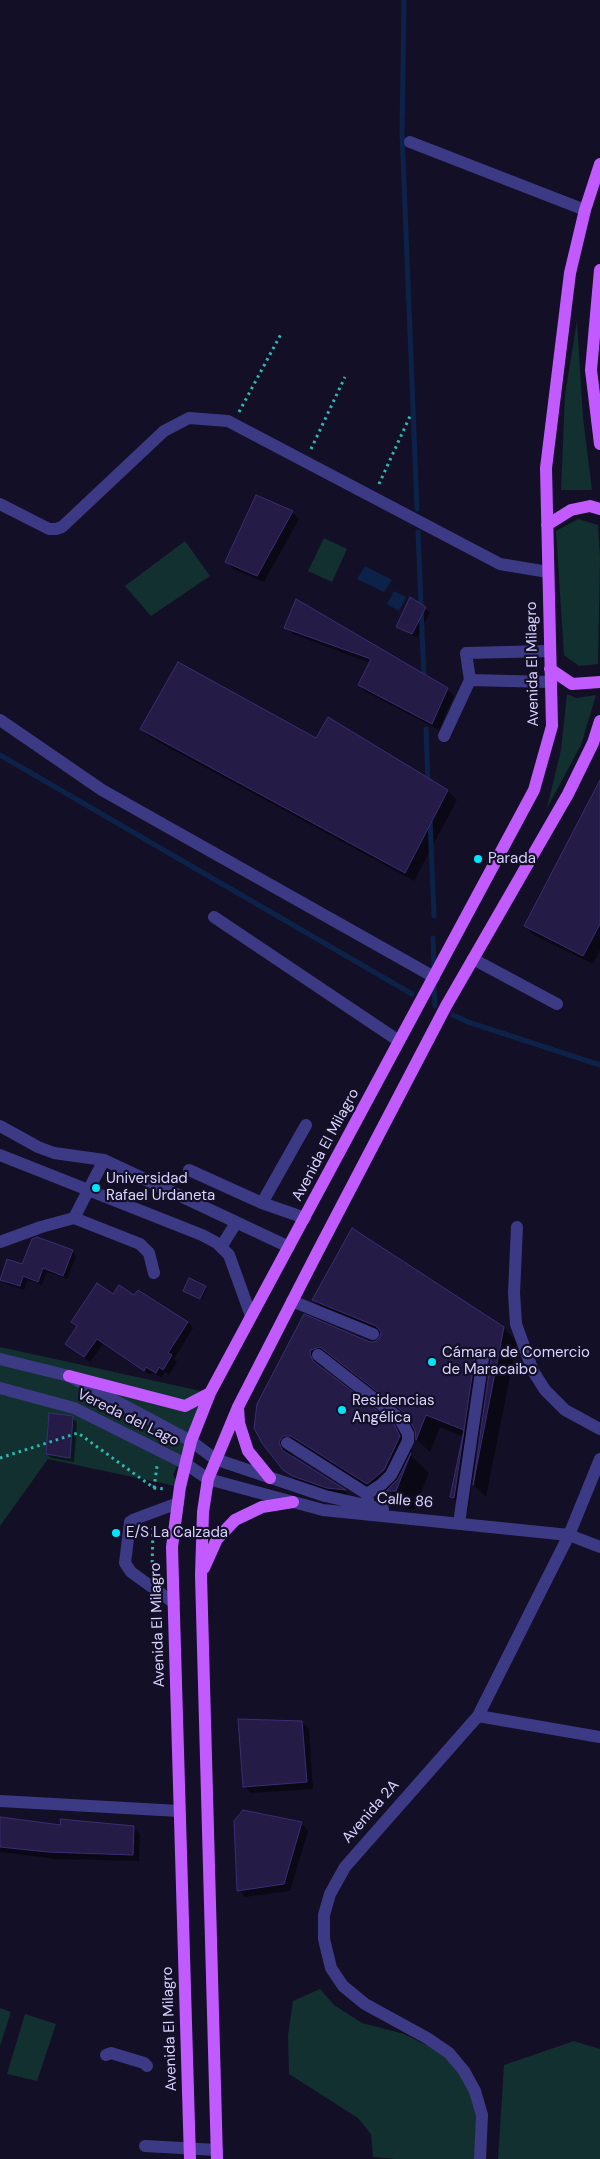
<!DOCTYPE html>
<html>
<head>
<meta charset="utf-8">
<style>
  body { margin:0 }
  canvas { display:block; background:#130f26 }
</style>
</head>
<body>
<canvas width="600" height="2159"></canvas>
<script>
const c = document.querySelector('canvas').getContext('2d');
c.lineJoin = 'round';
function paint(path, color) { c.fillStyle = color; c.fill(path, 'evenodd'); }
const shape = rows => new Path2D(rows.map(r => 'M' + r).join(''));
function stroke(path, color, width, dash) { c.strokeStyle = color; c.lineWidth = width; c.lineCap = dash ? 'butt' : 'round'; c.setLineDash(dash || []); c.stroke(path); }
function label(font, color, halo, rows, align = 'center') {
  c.font = font + ' "DM Sans",sans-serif'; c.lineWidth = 4.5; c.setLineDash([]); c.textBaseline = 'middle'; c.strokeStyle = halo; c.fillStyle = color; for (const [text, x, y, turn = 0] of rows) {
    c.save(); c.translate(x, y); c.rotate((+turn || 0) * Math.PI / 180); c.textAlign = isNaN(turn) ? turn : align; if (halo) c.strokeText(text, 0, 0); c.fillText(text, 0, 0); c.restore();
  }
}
const green = shape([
  [577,321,583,418,592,490,561,490,565,395],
  [578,519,598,525,600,558,598,664,579,666,564,655,556,531],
  [324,538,347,549,332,582,308,571],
  [185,541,210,576,151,616,125,586],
  [567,694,576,698,596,695,581,745,547,808,561,750],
  [0,1347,210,1393,173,1475,180,1487,48,1459,0,1526],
  [320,1989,334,2005,362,2023,404,2034,442,2053,470,2085,477,2119,475,2159,396,2159,373,2157,371,2134,358,2118,289,2074,288,2035,293,2001],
  [0,2008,11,2012,0,2046],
  [25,2014,56,2024,37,2081,7,2074],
  [574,2041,600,2049,600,2159,498,2159,504,2065]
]);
const water = shape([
  [365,566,392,580,384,592,357,579],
  [394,591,406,597,399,611,387,604]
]);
const shadow = shape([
  [292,512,299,519,264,582,233,569,227,562],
  [411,599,430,612,417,638,397,626],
  [297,601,447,689,454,696,439,730,366,692,359,685,370,663,293,634,286,627],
  [328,718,448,791,457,800,414,881,151,738,142,729,316,739],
  [600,783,600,950,593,964,534,935,525,926],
  [72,1251,76,1256,67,1279,47,1272,42,1285,28,1280,24,1290,6,1284,2,1280,23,1266],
  [205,1287,207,1288,202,1300,184,1291],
  [113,1296,135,1297,188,1322,193,1328,174,1359,177,1362,169,1375,165,1372,162,1378,152,1372,150,1375,103,1344,90,1362,66,1344,78,1327,73,1322],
  [313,1300,504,1328,517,1342,486,1497,474,1485,491,1366,488,1370,468,1511,451,1497,464,1437,440,1427,430,1452,417,1440,416,1430,410,1418,334,1360,325,1364,324,1371,393,1425,407,1439,413,1453,411,1456,429,1473,414,1509,406,1509,388,1491,381,1497,306,1449,294,1452,292,1457,345,1491,357,1503,298,1483,284,1469,263,1442,304,1316,370,1343,378,1342,383,1336,326,1313],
  [72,1418,77,1422,74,1462,51,1458,47,1454],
  [302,1722,309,1729,313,1789,251,1793,244,1786],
  [0,1818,63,1827,133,1827,140,1834,139,1861,56,1859,0,1852],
  [302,1824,308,1831,290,1891,245,1897,239,1890]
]);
const stream = shape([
  [404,0,402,132,417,509],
  [418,532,424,679],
  [426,729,428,784],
  [0,755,412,994],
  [430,820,434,916],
  [433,938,434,968],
  [434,984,435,1006],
  [453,1015,468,1022,600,1065]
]);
const building = shape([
  [256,495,293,511,257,576,225,562,256,495],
  [410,597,426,607,412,634,396,627,410,597],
  [296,599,448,688,432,724,358,685,371,659,284,628,296,599],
  [178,662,316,738,328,717,448,790,405,873,140,729,178,662],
  [600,780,600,924,583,956,524,926,600,780],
  [352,1228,504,1327,473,1485,491,1359,490,1355,485,1350,480,1351,475,1356,454,1498,450,1497,464,1430,426,1415,416,1440,415,1430,405,1413,320,1347,311,1350,310,1354,313,1361,394,1424,400,1436,384,1470,367,1484,291,1436,283,1436,279,1442,282,1450,346,1490,327,1488,292,1476,283,1470,262,1443,254,1428,257,1404,304,1314,370,1342,375,1342,380,1337,381,1332,376,1326,312,1300,352,1228],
  [37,1237,73,1250,63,1276,43,1268,38,1282,23,1276,20,1286,0,1280,7,1259,22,1264,32,1239,37,1237],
  [189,1278,206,1286,200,1299,183,1291,189,1278],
  [97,1283,113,1294,119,1285,134,1295,138,1290,188,1322,168,1353,172,1355,163,1370,159,1367,156,1373,146,1367,144,1371,97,1339,84,1357,65,1344,77,1326,71,1322,97,1283],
  [49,1413,73,1416,70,1458,46,1454,49,1413],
  [411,1453,396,1491,386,1491,398,1479,411,1453],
  [238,1719,302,1721,307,1782,243,1787,238,1719],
  [243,1810,302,1822,284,1884,237,1891,234,1821,243,1810],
  [0,1817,61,1825,60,1819,134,1826,133,1855,48,1852,0,1847,0,1817]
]);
const path = shape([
  [239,412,281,334],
  [311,449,345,377],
  [379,484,411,414],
  [0,1458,78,1433,154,1488,165,1489],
  [154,1488,157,1466],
  [152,1569,153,1528]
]);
const minor = shape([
  [410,142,585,210],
  [0,504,49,529,56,529,62,527,164,431,189,418,228,421,500,564,548,572],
  [470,680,550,682],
  [0,720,102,790,434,977],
  [444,736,470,680,466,653,549,651],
  [214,917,399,1041],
  [473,959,557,1004],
  [0,1126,38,1147,54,1153,104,1160,289,1247],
  [0,1155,202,1235,217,1243,229,1255,251,1316],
  [189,1170,262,1203,305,1218],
  [262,1203,306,1125],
  [74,1218,140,1244,149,1253,154,1273],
  [517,1227,514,1293,516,1324,533,1371,545,1390,565,1410,600,1429],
  [0,1242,41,1227,74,1218,104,1160],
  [221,1247,236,1223],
  [292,1301,373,1334],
  [318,1355,400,1419,408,1434,408,1441,391,1475,382,1484,367,1494,369,1506],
  [0,1359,69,1376,191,1441,215,1459,325,1496,383,1509],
  [0,1388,74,1408,186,1464,208,1479,323,1510,569,1535,600,1547],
  [287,1443,367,1494],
  [459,1523,483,1358],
  [174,1603,131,1572,125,1563,130,1522,135,1519,178,1503],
  [478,1716,600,1737],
  [0,1801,179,1811],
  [106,2055,111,2053,144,2063,147,2066],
  [145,2146,217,2150],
  [480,2159,482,2115,475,2091,464,2071,449,2053,427,2038,365,2004,343,1986,331,1968,324,1939,324,1915,330,1894,345,1867,478,1716,569,1535,600,1459]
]);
const major = shape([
  [600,270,591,370,600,444],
  [547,525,571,510,590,506,600,509],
  [550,669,572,684,600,682],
  [69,1376,185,1406,210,1393],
  [238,1407,239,1423,248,1451,270,1478],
  [204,1568,217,1539,235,1520,262,1507,293,1502],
  [190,2159,172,1547,180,1487,191,1441,210,1393,534,790,552,726,546,468,570,273,585,210,600,164],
  [217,2159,201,1575,203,1512,208,1479,238,1407,317,1253,446,1006,568,794,593,743,600,721]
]);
const markers = [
  [478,859,5,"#00e5ff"],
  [96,1188,5,"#00e5ff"],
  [432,1362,5,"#00e5ff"],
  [342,1410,5,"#00e5ff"],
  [116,1533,5,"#00e5ff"]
];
const streetNames = [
  ["Avenida El Milagro",533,664,-91],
  ["Avenida El Milagro",326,1145,-62],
  ["Vereda del Lago",128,1418,26],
  ["Calle 86",405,1501,5],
  ["Avenida El Milagro",158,1625,-92],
  ["Avenida 2A",371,1812,-49],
  ["Avenida El Milagro",170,2029,-92]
];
const poiNames = [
  ["Parada",488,859],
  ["Universidad",106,1179],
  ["Rafael Urdaneta",106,1196],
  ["Cámara de Comercio",442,1353],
  ["de Maracaibo",442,1370],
  ["Residencias",352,1401],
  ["Angélica",352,1418],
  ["E/S La Calzada",126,1533]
];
paint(green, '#12302f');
paint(water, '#0c2248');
paint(shadow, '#0007');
stroke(stream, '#0c2248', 5);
paint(building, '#241b47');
stroke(building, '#3b2d73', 1);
stroke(path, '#2fb8b0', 3, [2.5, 4]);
stroke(minor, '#3d3a85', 12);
stroke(major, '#c25bff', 12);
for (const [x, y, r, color] of markers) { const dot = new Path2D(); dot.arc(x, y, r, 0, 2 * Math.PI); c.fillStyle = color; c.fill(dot); stroke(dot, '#130f26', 2); }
label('15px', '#d9d4ff', '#130f26', streetNames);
label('15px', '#d9d4ff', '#130f26', poiNames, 'left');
</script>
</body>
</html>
